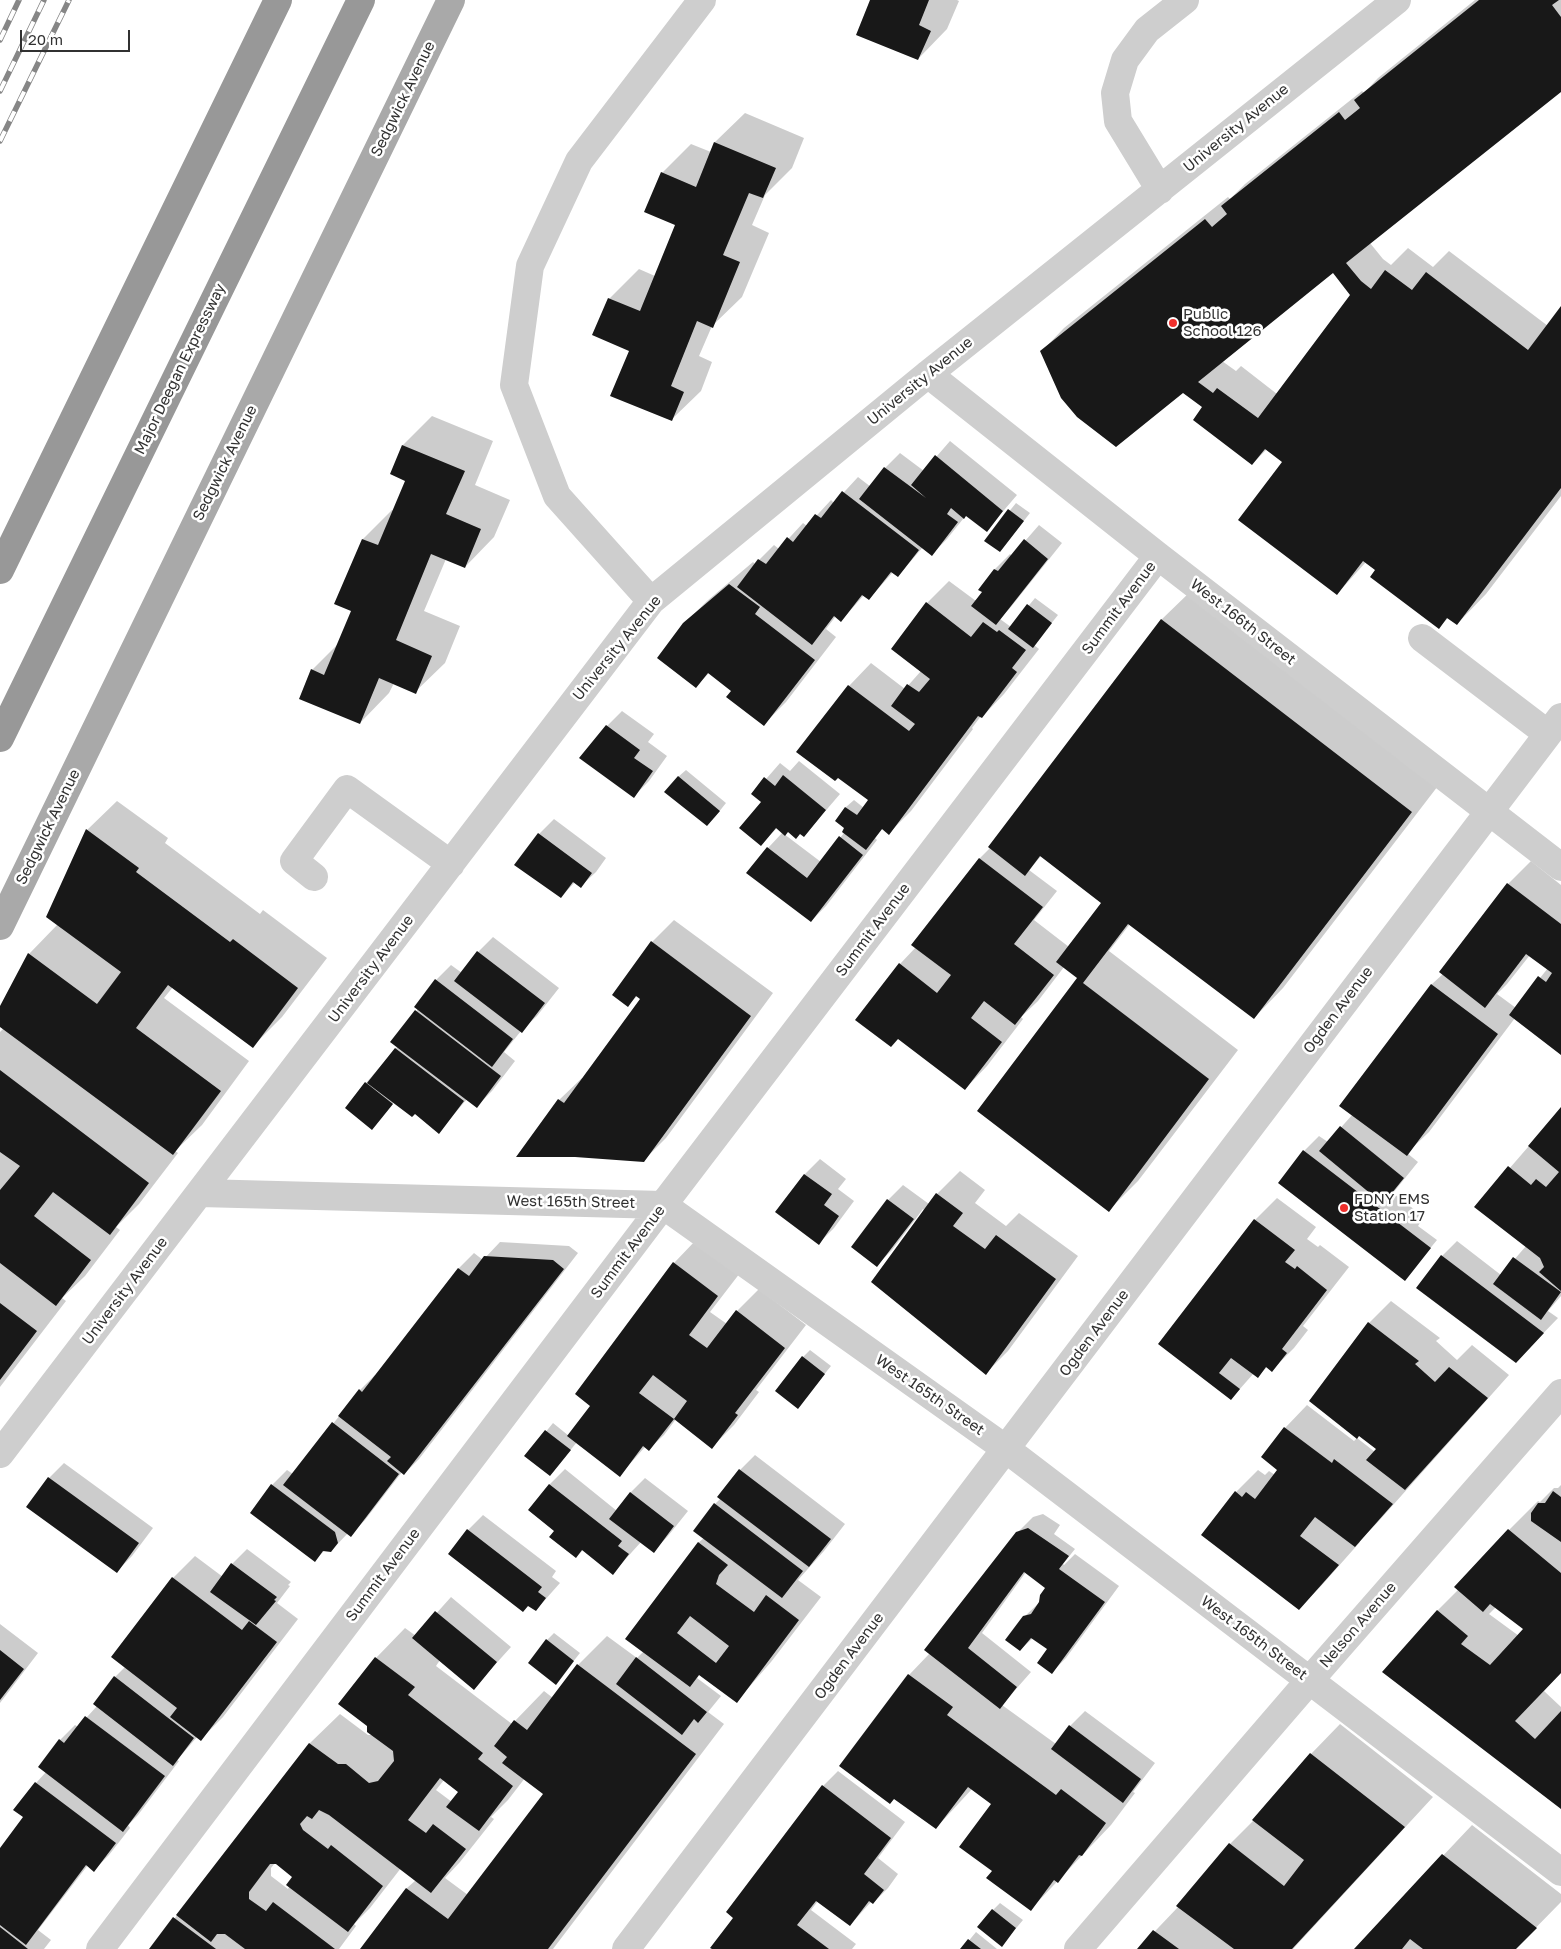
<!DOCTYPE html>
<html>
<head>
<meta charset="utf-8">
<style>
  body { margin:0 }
  #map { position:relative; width:1561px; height:1949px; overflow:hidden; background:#fff; font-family:"Golos Text",sans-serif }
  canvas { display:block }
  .scale { position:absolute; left:20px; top:30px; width:110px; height:22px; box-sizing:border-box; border:2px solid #313131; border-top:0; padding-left:6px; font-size:15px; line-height:18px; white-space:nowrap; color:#313131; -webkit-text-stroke:4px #fff; paint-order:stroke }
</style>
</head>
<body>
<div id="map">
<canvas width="1561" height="1949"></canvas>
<div class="scale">20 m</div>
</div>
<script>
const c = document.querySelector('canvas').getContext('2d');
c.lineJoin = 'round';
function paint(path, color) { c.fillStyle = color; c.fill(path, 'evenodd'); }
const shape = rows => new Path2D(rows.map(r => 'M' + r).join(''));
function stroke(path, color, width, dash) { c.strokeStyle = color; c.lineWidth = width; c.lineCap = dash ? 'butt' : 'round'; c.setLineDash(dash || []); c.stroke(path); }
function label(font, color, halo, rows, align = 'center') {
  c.font = font + ' "Golos Text",sans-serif'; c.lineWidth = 5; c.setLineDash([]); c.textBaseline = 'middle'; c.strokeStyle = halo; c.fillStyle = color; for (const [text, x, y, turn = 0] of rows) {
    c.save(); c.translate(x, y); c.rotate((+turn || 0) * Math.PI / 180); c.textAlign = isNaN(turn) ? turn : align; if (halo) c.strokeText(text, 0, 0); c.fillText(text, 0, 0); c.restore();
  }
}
const shadow = shape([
  [872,0,957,0,959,1,947,29,918,59],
  [1475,0,1561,0,1561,90,1370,243,1383,259,1391,265,1408,248,1433,267,1449,251,1548,326,1561,308,1561,496,1486,594,1457,624,1449,617,1439,627,1381,564,1366,562,1337,594,1284,462,1267,449,1252,464,1204,407,1183,392,1042,351,1064,328,1228,197,1230,199,1245,184,1362,91,1364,93,1378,78],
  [1333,271,1352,295,1277,394,1241,366,1236,371,1222,361],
  [745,113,804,138,792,168,765,195,752,225,769,233,742,297,712,326,699,356,712,362,701,391,671,420,630,350,594,335,609,299,639,269,655,276,677,224,662,173,691,144,711,152,715,142],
  [432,416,493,441,475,485,510,500,494,537,465,567,446,559,424,611,460,626,445,663,415,692,394,683,389,693,360,723,312,670,339,643,352,611,363,539,392,510,394,511,406,480,403,445],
  [950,441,1017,495,987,530,967,514,947,539,932,554,923,547,898,576,893,572,869,599,864,595,841,621,836,616,826,629,836,637,786,702,763,725,733,690,709,673,696,686,684,624,707,601,753,562,755,564,774,545,779,549,803,523,807,526,831,500,834,503,858,477,871,487,885,468,900,453,924,471],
  [1016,503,1030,513,1000,551,986,540],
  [1039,525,1062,543,1010,608,1000,619,1011,627,1035,598,1058,615,1034,645,1039,649,1004,694,982,717,981,716,972,728,973,729,911,811,889,833,883,828,875,838,877,840,826,906,811,921,768,848,783,832,777,828,761,844,762,802,753,794,780,763,790,771,799,761,840,794,804,836,800,833,788,831,784,834,821,862,844,833,846,828,836,821,846,807,854,800,864,808,869,800,849,686,871,663,905,689,921,671,927,603,949,581,976,601,983,592,979,589,995,569,1010,554,1012,556],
  [1191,591,1441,782,1283,988,1254,1018,1130,924,1109,951,1238,1050,1138,1181,1109,1210,1079,978,1064,967,1038,1001,1021,1017,1023,1019,987,1066,965,1089,900,964,916,947,913,945,980,858,990,848,1161,620],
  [1041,856,1103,903,1069,947,1034,920,1057,891,1029,870],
  [622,711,654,734,648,742,667,756,649,781,634,796,607,726],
  [686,770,726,803,714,818,678,777],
  [117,801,168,838,165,843,260,914,263,910,327,958,282,1017,253,1046,173,987,164,998,249,1061,202,1125,175,1151,178,1153,139,1204,116,1227,120,1230,85,1276,62,1298,66,1301,0,1387,0,1032,4,1028,0,1025,0,1009,29,954,58,924,48,916,87,830],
  [554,819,606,858,596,872,581,886,575,882,561,897,539,834],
  [1531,861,1561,885,1561,1053,1515,1018,1429,1132,1407,1153,1418,1162,1393,1193,1424,1217,1418,1226,1437,1240,1405,1279,1280,1183,1304,1151,1319,1136,1328,1142,1353,1114,1341,1105,1432,984,1443,974,1441,972,1508,884],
  [1530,955,1548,968,1516,1008,1497,994,1507,984],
  [674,920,773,993,666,1138,643,1161,559,1100,582,1078,583,1079,642,998,638,995,628,1005,652,942],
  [493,937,559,988,537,1016,521,1031,504,1052,515,1061,492,1091,477,1106,467,1099,439,1132,415,1113,394,1102,372,1128,366,1083,398,1046,418,1008,416,1007,436,980,451,965,462,973,478,952],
  [1561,1109,1561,1296,1548,1311,1558,1318,1531,1346,1442,1256,1457,1241,1501,1275,1526,1246,1476,1207],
  [820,1159,846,1179,838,1189,854,1201,834,1228,819,1243,777,1212,805,1174],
  [960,1171,985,1190,975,1203,1006,1226,1019,1213,1078,1256,1008,1351,986,1373,925,1211,923,1209,892,1250,877,1265,852,1247,888,1200,903,1185,929,1204,937,1194],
  [1277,1198,1316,1227,1307,1239,1318,1247,1320,1245,1349,1267,1303,1326,1308,1330,1294,1348,1272,1370,1267,1367,1258,1376,1254,1373,1231,1399,1160,1344,1255,1220],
  [696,1240,740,1273,710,1312,727,1324,737,1311,759,1289,806,1325,756,1390,759,1392,734,1425,712,1447,676,1419,664,1435,649,1449,645,1447,620,1475,577,1442,550,1475,526,1456,553,1423,569,1436,592,1406,601,1362,600,1361,674,1263],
  [500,1242,569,1246,578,1253,419,1459,404,1474,402,1472,365,1520,350,1535,348,1533,331,1551,325,1550,315,1560,272,1485,287,1470,293,1474,360,1390,375,1375,376,1376,459,1268,474,1253,483,1260],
  [1391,1301,1440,1338,1436,1341,1457,1360,1472,1345,1509,1375,1377,1523,1359,1541,1360,1542,1321,1586,1299,1608,1236,1492,1258,1470,1265,1475,1269,1471,1275,1475,1279,1470,1263,1457,1285,1428,1307,1405,1354,1441,1357,1438,1375,1452,1378,1448,1369,1323],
  [810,1350,831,1366,798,1407,803,1357],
  [755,1455,845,1524,824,1551,798,1580,821,1597,771,1662,737,1701,700,1674,697,1678,721,1696,708,1712,724,1724,553,1949,361,1949,407,1888,416,1880,401,1868,370,1908,354,1924,356,1926,339,1949,151,1949,310,1743,340,1714,368,1735,374,1735,376,1658,405,1628,416,1636,451,1597,511,1647,474,1688,440,1660,436,1666,512,1724,544,1691,553,1698,578,1665,607,1636,637,1658,644,1651,698,1543,704,1538,715,1504,721,1498,740,1470],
  [525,1778,545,1794,468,1895,445,1878,460,1862,494,1819,491,1817,508,1800],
  [444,1780,459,1792,452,1802,436,1790],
  [275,1863,294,1877,288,1889,271,1876,271,1868],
  [64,1463,153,1528,132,1556,117,1571,49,1478],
  [565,1469,617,1511,630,1493,645,1478,688,1511,668,1536,654,1551,641,1542,613,1573,583,1550,576,1557,556,1531,530,1510,550,1484],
  [1561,1485,1561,1673,1544,1691,1561,1707,1561,1808,1437,1611,1459,1589,1509,1530,1538,1501,1540,1502,1554,1488,1558,1488],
  [1496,1607,1525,1629,1519,1636,1489,1614],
  [1043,1514,1060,1525,1054,1534,1075,1549,1063,1564,1064,1565,1075,1554,1119,1586,1066,1658,1051,1673,1049,1649,1033,1638,1020,1650,1024,1617,1041,1601,1046,1588,1026,1572,982,1633,1031,1672,1002,1705,1056,1744,1070,1726,1085,1711,1155,1763,1133,1792,1135,1793,1111,1825,1031,1909,994,1871,993,1804,972,1789,936,1828,909,1675,930,1653,1017,1533,1033,1517],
  [483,1515,556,1571,552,1577,560,1583,536,1610,468,1530],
  [247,1549,291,1582,288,1585,290,1586,277,1603,298,1619,223,1717,201,1739,197,1737,177,1760,179,1761,138,1815,128,1825,130,1828,109,1855,94,1870,88,1865,38,1930,51,1940,44,1949,0,1949,0,1850,25,1817,15,1810,36,1783,46,1772,60,1740,75,1725,78,1727,97,1706,115,1677,125,1667,173,1578,195,1556,223,1577,232,1564],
  [0,1624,38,1653,0,1703],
  [554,1633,580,1653,556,1683,547,1640],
  [1340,1724,1433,1797,1293,1949,1138,1949,1179,1906,1230,1844,1254,1820,1311,1754],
  [838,1771,905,1822,878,1858,898,1874,888,1888,873,1903,871,1902,850,1925,818,1901,811,1910,856,1944,852,1949,712,1949,823,1786],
  [1472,1825,1561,1894,1561,1902,1515,1949,1355,1949],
  [1000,1903,1023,1920,1002,1945,993,1910],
  [976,1932,997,1949,962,1949]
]);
const building = shape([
  [870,0,929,0,919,25,931,31,918,60,856,35],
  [1479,0,1559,0,1552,5,1561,17,1561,92,1346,263,1361,281,1371,289,1385,270,1412,290,1426,272,1528,350,1561,306,1561,488,1457,625,1447,618,1439,629,1370,577,1375,570,1363,561,1337,595,1238,520,1282,462,1265,449,1252,465,1193,420,1202,407,1183,393,1116,447,1077,417,1061,398,1040,351,1205,219,1212,227,1227,214,1221,206,1339,112,1345,120,1360,108,1354,100],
  [1333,273,1350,295,1258,418,1217,388,1213,393,1198,382],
  [714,142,776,168,763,198,749,193,723,255,740,262,713,328,697,321,671,386,684,392,672,421,610,396,629,351,592,335,608,298,640,311,675,225,644,212,661,172,696,187],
  [402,445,465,471,446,514,481,529,465,568,431,554,396,640,432,656,416,694,379,678,360,724,299,699,311,669,324,675,351,611,334,604,362,539,378,545,405,481,390,474],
  [935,455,1003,511,987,532,966,516,964,519,951,508,947,514,958,522,932,556,859,499,884,467,926,498,911,485],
  [842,491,919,550,898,577,891,572,869,600,862,595,841,622,834,616,812,645,737,587,758,559,766,564,787,537,793,542,815,514,821,518],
  [1008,509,1024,521,1000,552,984,541],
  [1024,539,1048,559,996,625,971,606,982,592,978,590,994,569,998,571],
  [729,584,760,607,755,614,815,660,764,726,726,697,731,691,708,673,696,688,657,658,683,623],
  [926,602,971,637,983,622,997,632,999,630,1026,650,1012,668,1017,672,982,718,978,716,889,835,882,829,866,850,842,832,844,828,835,821,845,807,857,815,868,800,838,778,835,781,796,752,848,685,909,731,915,724,891,706,907,684,919,692,930,679,891,649],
  [1027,604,1052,623,1033,648,1008,629],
  [1161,619,1412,812,1254,1019,1128,924,1083,983,1209,1079,1109,1212,977,1111,1077,978,1056,962,1101,903,1040,856,1025,876,988,847],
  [606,725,640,750,634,758,653,771,634,798,579,758],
  [783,775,826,810,804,837,800,834,796,839,788,832,785,836,776,828,761,846,739,828,761,802,751,794,764,777,775,786],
  [678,776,720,811,707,826,664,792],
  [86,829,139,868,136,872,230,942,233,939,298,988,253,1048,168,985,136,1028,221,1091,173,1155,0,1027,0,1006,28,953,97,1004,121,972,46,917],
  [538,833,592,873,581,888,573,882,561,898,514,865],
  [839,836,863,855,811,922,746,873,767,847,807,878],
  [979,858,1043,907,1014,944,1054,975,1015,1025,984,1001,971,1018,1002,1042,965,1090,898,1039,891,1047,855,1020,899,963,937,993,951,975,911,945],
  [1507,883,1561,924,1561,1055,1509,1015,1538,976,1546,982,1552,973,1526,954,1485,1008,1439,972],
  [651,941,751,1016,644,1162,575,1157,516,1157,558,1099,564,1103,640,999,636,996,628,1007,612,995],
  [477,951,545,1003,522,1033,454,981],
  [435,979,513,1039,492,1067,414,1007],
  [1431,984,1498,1034,1407,1156,1339,1106],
  [415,1010,501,1076,477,1108,390,1042],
  [395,1048,464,1101,439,1134,415,1114,412,1117,367,1083],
  [0,1070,149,1183,110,1235,53,1192,34,1216,91,1260,56,1306,0,1263,0,1190,20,1166,0,1152],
  [365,1082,393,1104,372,1130,345,1108],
  [1561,1107,1561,1291,1539,1272,1544,1267,1540,1258,1474,1207,1508,1166,1531,1185,1536,1179,1546,1187,1559,1172,1528,1146],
  [1340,1126,1404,1178,1383,1204,1319,1151],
  [1303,1150,1431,1248,1405,1281,1278,1183],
  [804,1174,832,1194,824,1205,839,1216,819,1245,775,1212],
  [936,1193,963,1213,953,1226,985,1249,996,1235,1056,1279,986,1375,871,1282],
  [887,1199,914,1219,877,1267,851,1247],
  [1254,1219,1295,1250,1285,1262,1295,1269,1297,1266,1327,1290,1282,1349,1287,1353,1272,1372,1266,1367,1258,1378,1231,1358,1219,1373,1240,1389,1231,1400,1158,1344],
  [1441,1255,1544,1333,1516,1363,1416,1288],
  [484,1256,553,1260,564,1269,404,1475,387,1461,391,1457,338,1416,359,1389,362,1392,458,1268,469,1276],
  [1513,1257,1561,1292,1541,1320,1493,1284],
  [673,1262,718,1296,689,1335,707,1348,736,1310,785,1348,735,1413,738,1415,712,1449,674,1419,649,1451,643,1446,620,1477,567,1436,590,1406,575,1394],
  [653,1375,687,1401,674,1419,639,1393],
  [0,1303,37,1331,0,1380],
  [1368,1322,1419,1361,1415,1364,1435,1382,1449,1367,1488,1398,1405,1490,1366,1460,1376,1449,1359,1436,1357,1439,1309,1401],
  [802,1356,825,1374,798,1409,775,1391],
  [332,1422,399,1474,351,1537,283,1485],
  [1284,1427,1332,1463,1334,1459,1393,1504,1355,1547,1315,1517,1300,1536,1339,1565,1299,1610,1201,1535,1235,1491,1242,1497,1246,1492,1255,1499,1277,1470,1261,1457],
  [545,1430,571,1450,550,1476,524,1456],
  [739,1469,831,1539,809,1567,717,1497],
  [48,1477,139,1543,117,1573,26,1507],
  [271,1484,335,1532,338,1543,331,1552,323,1551,315,1562,250,1513],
  [549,1484,622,1541,618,1546,629,1554,613,1575,582,1550,576,1558,549,1537,554,1531,528,1510],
  [1553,1491,1561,1497,1561,1542,1531,1521,1531,1513,1538,1503,1545,1503],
  [630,1492,674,1526,654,1553,609,1519],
  [714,1503,803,1571,782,1598,693,1531],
  [1028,1528,1069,1556,1059,1569,1105,1602,1052,1674,1037,1663,1047,1649,1031,1638,1020,1651,1005,1640,1023,1616,1031,1614,1039,1602,1040,1595,1045,1588,1024,1572,968,1648,1017,1687,1000,1709,924,1650,1016,1532],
  [467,1529,542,1587,538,1592,546,1598,536,1611,528,1606,523,1612,448,1554],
  [1508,1529,1561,1573,1561,1673,1515,1721,1535,1739,1561,1711,1561,1809,1382,1672,1437,1610,1468,1636,1461,1644,1490,1665,1523,1629,1490,1604,1483,1612,1454,1587],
  [698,1542,728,1565,719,1575,716,1584,754,1612,766,1595,799,1620,737,1703,699,1675,690,1687,625,1639],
  [690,1616,729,1646,716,1663,677,1633],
  [231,1563,277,1597,274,1600,276,1601,256,1625,210,1592],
  [172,1577,242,1630,249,1621,277,1642,201,1741,170,1717,177,1708,111,1657],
  [435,1611,497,1662,474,1690,412,1638],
  [546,1639,574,1661,556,1685,528,1663],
  [0,1650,24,1669,0,1700],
  [375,1657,415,1687,408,1695,483,1753,478,1759,513,1786,479,1831,446,1807,458,1792,440,1778,408,1820,426,1833,433,1824,466,1849,431,1893,329,1815,319,1810,312,1819,307,1816,300,1824,303,1830,328,1849,331,1845,383,1886,348,1932,286,1885,292,1877,276,1864,270,1864,249,1892,249,1899,266,1911,273,1902,335,1949,245,1949,225,1934,217,1934,211,1942,176,1915,309,1743,338,1764,346,1764,369,1783,378,1781,394,1761,393,1751,367,1732,367,1726,338,1704],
  [636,1657,707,1712,698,1723,694,1719,682,1735,616,1684],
  [577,1664,696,1754,548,1949,360,1949,406,1888,448,1919,543,1794,502,1763,507,1757,494,1746,514,1720,527,1730],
  [908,1674,953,1707,947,1715,1056,1795,1061,1789,1106,1823,1082,1856,1079,1855,1058,1883,1054,1880,1031,1911,986,1878,992,1871,959,1847,991,1804,968,1787,936,1829,894,1799,890,1804,839,1766],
  [114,1676,194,1738,173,1766,93,1704],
  [85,1716,165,1776,123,1832,38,1767,59,1739,64,1743],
  [1069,1725,1141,1779,1123,1803,1051,1749],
  [1310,1753,1405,1827,1292,1949,1234,1949,1176,1906,1229,1843,1284,1886,1304,1860,1252,1820],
  [35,1782,116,1843,94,1872,86,1865,26,1945,0,1925,0,1848,23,1817,13,1810],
  [822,1785,891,1838,864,1874,884,1890,873,1904,869,1901,850,1926,816,1901,797,1925,829,1949,712,1949,710,1948,733,1918,726,1912],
  [1442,1854,1537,1928,1516,1949,1423,1949,1410,1939,1402,1949,1354,1949],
  [992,1909,1016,1928,1002,1947,977,1927],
  [173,1917,216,1949,149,1949],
  [0,1927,28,1949,0,1949],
  [1153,1930,1179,1949,1137,1949],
  [968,1939,981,1949,960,1949]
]);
const minor = shape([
  [1160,190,1118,121,1115,93,1125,60,1147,30,1185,0],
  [928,374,1158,556,1561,867],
  [651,601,557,496,514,385,530,266,579,161,702,0],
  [1422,638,1548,734],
  [314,877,294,861,347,789,451,864],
  [200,1193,663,1205,1006,1449,1561,1872],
  [0,1454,651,601,928,374,1397,0],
  [100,1949,663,1205,1158,556],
  [626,1949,1561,717],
  [1078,1949,1309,1681,1561,1393]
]);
const major = shape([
  [0,926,451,0]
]);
const highway = shape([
  [0,570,278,0],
  [0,738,361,0]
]);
const rail = shape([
  [0,40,19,0],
  [0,91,44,0],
  [0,141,69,0]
]);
const markers = [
  [1173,323,5,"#ef2f2c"],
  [1344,1208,5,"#ef2f2c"]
];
const streetNames = [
  ["Sedgwick Avenue",403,99,-64],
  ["University Avenue",1236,128,-39],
  ["Major Deegan Expressway",180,369,-64],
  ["University Avenue",920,381,-39],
  ["Sedgwick Avenue",225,463,-64],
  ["Summit Avenue",1119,608,-53],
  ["West 166th Street",1243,622,38],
  ["University Avenue",617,648,-51],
  ["Sedgwick Avenue",48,827,-64],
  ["Summit Avenue",873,930,-53],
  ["University Avenue",371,969,-53],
  ["Ogden Avenue",1338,1010,-53],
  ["West 165th Street",571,1202,1],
  ["Summit Avenue",628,1252,-53],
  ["University Avenue",125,1291,-53],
  ["Ogden Avenue",1094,1333,-53],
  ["West 165th Street",930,1395,35],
  ["Summit Avenue",383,1575,-53],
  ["Nelson Avenue",1358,1625,-49],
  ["West 165th Street",1254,1638,37],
  ["Ogden Avenue",849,1656,-53]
];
const poiNames = [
  ["Public",1183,314],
  ["School 126",1183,331],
  ["FDNY EMS",1354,1199],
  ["Station 17",1354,1216]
];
paint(shadow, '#0003');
paint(building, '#181818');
stroke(minor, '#cecece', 28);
stroke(major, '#a9a9a9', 28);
stroke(highway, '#989898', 28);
stroke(rail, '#868686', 5.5);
stroke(rail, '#fff', 4, [11]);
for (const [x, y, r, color] of markers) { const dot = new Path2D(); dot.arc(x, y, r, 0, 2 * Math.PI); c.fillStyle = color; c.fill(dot); stroke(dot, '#fff', 2); }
label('15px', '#313131', '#fff', streetNames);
label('15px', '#313131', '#fff', poiNames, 'left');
</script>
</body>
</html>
